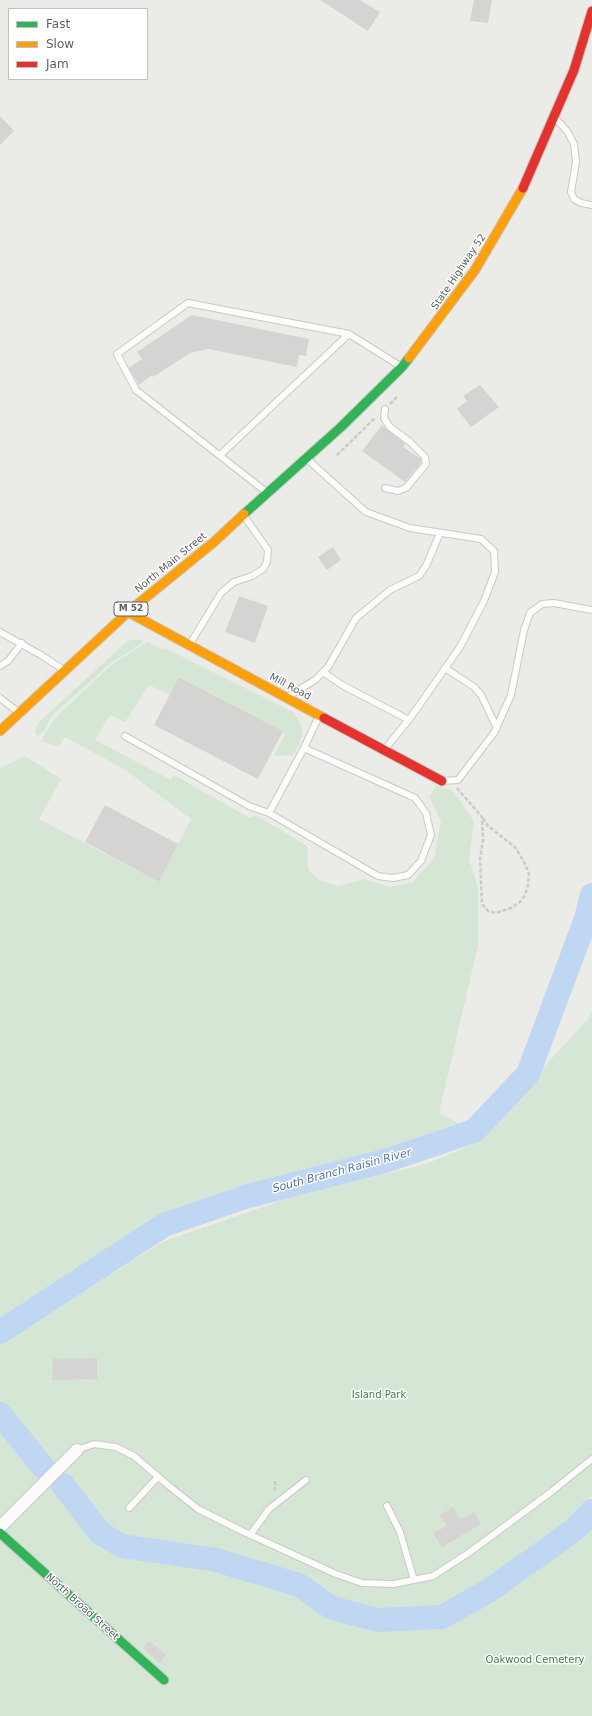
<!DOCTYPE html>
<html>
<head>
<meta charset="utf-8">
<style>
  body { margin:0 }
  #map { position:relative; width:592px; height:1716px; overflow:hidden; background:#ebebe7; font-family:"DejaVu Sans",sans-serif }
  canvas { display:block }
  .legend { position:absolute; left:8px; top:8px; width:140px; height:72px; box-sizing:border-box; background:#fff; border:1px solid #bebfc1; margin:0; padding:5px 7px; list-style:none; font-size:12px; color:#5c5f63 }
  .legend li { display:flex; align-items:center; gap:8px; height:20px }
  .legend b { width:20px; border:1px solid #bebfc1 }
</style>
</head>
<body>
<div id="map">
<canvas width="592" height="1716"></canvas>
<ul class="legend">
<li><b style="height:5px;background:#30b455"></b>Fast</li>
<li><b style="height:5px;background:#ff9f0a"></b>Slow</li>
<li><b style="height:5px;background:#e5322d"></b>Jam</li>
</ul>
</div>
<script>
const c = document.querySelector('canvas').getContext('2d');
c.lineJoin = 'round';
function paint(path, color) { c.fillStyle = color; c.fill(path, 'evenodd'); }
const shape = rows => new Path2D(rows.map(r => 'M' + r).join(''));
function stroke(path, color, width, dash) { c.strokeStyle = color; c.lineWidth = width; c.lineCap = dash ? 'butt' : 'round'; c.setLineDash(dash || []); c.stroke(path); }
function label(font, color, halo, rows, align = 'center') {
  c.font = font + ' "DejaVu Sans",sans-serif'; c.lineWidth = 3; c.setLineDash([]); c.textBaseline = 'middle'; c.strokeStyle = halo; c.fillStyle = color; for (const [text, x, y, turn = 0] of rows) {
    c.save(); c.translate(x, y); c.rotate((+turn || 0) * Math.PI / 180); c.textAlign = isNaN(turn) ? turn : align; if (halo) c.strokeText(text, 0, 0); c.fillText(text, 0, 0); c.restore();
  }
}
const green = shape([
  [130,640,143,640,142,643,111,663,55,713,49,720,44,731,37,737,35,731,39,722,124,644],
  [147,642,161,649,165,648,293,712,298,719,302,728,302,736,298,746,293,755,277,756,274,755,285,735,283,731,180,677,170,695,149,685,125,722,110,715,95,740,171,780,174,775,250,818,256,815,307,846,308,869,319,880,337,886,365,879,389,887,412,883,434,858,441,821,429,797,436,786,452,790,474,821,469,859,478,888,478,945,439,1113,474,1131,385,1161,248,1196,164,1225,0,1332,0,768,25,756,61,779,39,819,159,882,191,819,124,769,65,737,58,747,41,741,53,721,64,709,113,664],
  [592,1011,592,1495,535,1552,483,1590,440,1614,408,1617,320,1599,332,1608,378,1620,442,1617,490,1590,574,1530,592,1511,592,1716,0,1716,0,1345,162,1242,292,1197,426,1164,472,1145,588,1019]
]);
const river = shape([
  [0,1332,164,1225,248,1196,385,1161,474,1131,528,1074,586,919,592,895],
  [0,1414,43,1467],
  [63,1485,100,1533,122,1546,216,1560,299,1585,332,1608,378,1620,442,1617,490,1590,574,1530,592,1511]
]);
const building = shape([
  [320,0,360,0,380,12,368,31],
  [474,0,492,0,488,23,470,21],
  [0,116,14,131,0,145],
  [192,315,309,339,306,356,299,355,297,367,209,349,190,353,153,377,152,375,139,385,129,368,142,359,137,352],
  [480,385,499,407,471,427,457,409,467,401,463,396],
  [382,425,405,444,403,447,421,459,421,463,405,482,362,451],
  [333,547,341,560,327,570,318,557],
  [239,596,268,606,255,643,225,632],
  [179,677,283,731,258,779,154,725],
  [105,805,178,844,159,882,85,842],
  [97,1358,97,1379,52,1380,53,1359],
  [453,1507,460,1520,474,1512,481,1524,442,1547,433,1533,447,1526,440,1515],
  [149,1641,166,1655,160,1663,143,1648]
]);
const path = shape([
  [390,404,397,397],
  [337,455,375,418],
  [457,788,482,817,483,840,480,859,482,904,488,911,496,913,511,908,520,902,525,895,528,885,529,873,523,860,515,847,488,826,482,817],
  [275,1481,275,1490,278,1489]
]);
const lane = shape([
  [556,119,567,131,574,144,576,162,571,192,574,199,581,203,592,205],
  [220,455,349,334],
  [308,460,366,512,410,528,481,539,494,551,495,572,484,601,460,647,411,717,385,749],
  [385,488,398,491,406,488,426,464,425,457,410,442,390,427,384,418,385,409],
  [265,491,136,390,117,354,188,303,349,334,400,366],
  [0,632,41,655,64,670],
  [190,644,221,593,234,582,252,576,263,569,267,562,268,550,244,516],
  [0,666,8,661,22,643],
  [445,668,474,687,481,695,497,728],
  [323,672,342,685,409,720],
  [289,696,315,680,328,667,356,618,390,590,419,576,426,566,440,533],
  [0,698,18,712],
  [125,736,249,806,269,813,378,876,393,878,408,875,421,861,431,835,426,813,415,798,304,748,269,813],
  [304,748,319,716],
  [442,781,458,780,494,733,511,695,524,630,530,613,542,604,554,603,592,610],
  [77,1450,94,1444,116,1447,134,1456,169,1486,198,1509,242,1531,336,1574,362,1583,394,1584,433,1576,470,1552,551,1492,592,1459],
  [387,1506,400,1532,414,1580],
  [129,1508,158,1477],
  [250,1535,269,1509,306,1480]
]);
const street = shape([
  [0,1527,77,1450]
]);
const fast = shape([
  [244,514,341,427,402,367,409,358],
  [0,1533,164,1680]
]);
const slow = shape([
  [409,358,475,270,523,188],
  [128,612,324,718],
  [0,731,128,612,214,542,244,514]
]);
const jam = shape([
  [523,188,574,70,592,11],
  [324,718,442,781]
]);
const shields = [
  [131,609,34]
];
const shieldNames = [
  ["M 52",131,609]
];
const streetNames = [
  ["State Highway 52",459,272,-56],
  ["North Main Street",171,563,-39],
  ["Mill Road",290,687,28],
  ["North Broad Street",82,1607,42]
];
const parkNames = [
  ["Island Park",379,1395],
  ["Oakwood Cemetery",535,1660]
];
const waterNames = [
  ["South Branch Raisin River",342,1171,-15]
];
paint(green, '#d6e6d5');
stroke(river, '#bfd7f2', 24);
paint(building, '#d5d4d2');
stroke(lane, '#c8c9c8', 8);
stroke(street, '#c8c9c8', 14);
stroke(fast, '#c6c7c7', 11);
stroke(slow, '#c6c7c7', 11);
stroke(jam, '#c6c7c7', 11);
stroke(path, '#c9ccca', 2.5, [4, 2]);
stroke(lane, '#fcfcfb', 6);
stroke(street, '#fcfcfb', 12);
stroke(fast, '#30b455', 9);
stroke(slow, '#ff9f0a', 9);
stroke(jam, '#e5322d', 9);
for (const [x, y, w] of shields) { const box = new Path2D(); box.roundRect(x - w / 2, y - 7, w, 14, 3); c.fillStyle = '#fff'; c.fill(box); stroke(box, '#5c5f63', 1); }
label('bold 9px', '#5c5f63', null, shieldNames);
label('10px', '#5c5f63', '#fff', streetNames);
label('10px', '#3e8148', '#fff', parkNames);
label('italic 11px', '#4e74af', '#fff', waterNames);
</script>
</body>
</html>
